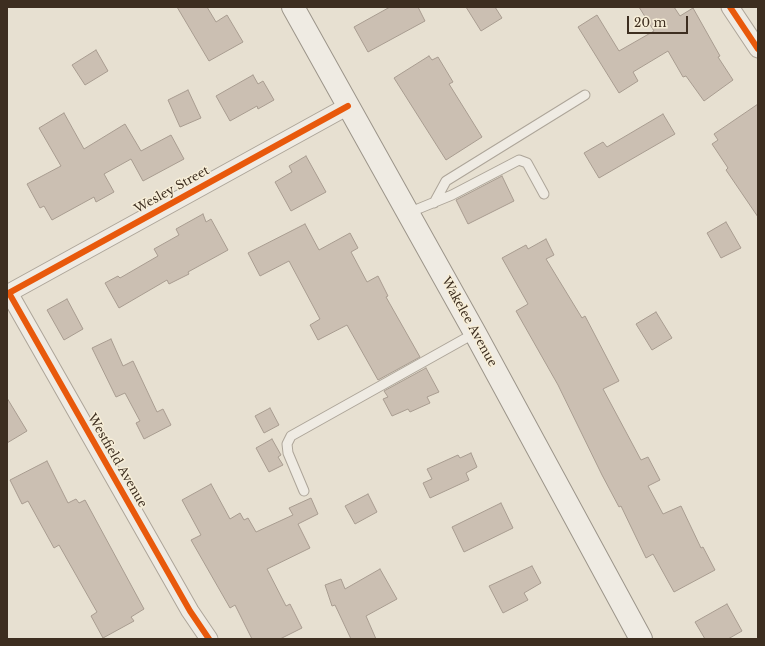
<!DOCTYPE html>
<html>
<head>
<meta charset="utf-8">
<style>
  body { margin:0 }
  #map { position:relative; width:765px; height:646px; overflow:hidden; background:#e7e0d1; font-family:"Libre Baskerville",serif }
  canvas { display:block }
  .frame { position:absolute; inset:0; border:8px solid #3d2e20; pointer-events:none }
  .scale { position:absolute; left:627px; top:16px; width:61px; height:18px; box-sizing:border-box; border:2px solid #3d2e20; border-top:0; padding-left:5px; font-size:12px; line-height:14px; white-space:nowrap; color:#3d2e20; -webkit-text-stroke:3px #f7eed8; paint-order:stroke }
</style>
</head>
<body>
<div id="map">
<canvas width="765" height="646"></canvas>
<div class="frame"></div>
<div class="scale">20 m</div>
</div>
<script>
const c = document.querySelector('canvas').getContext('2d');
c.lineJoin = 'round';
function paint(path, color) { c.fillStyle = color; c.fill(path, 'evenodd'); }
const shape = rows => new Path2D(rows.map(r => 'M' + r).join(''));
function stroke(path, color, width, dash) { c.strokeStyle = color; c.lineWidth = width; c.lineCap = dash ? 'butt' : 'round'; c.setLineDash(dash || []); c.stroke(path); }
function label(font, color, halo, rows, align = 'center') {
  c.font = font + ' "Libre Baskerville",serif'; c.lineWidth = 3; c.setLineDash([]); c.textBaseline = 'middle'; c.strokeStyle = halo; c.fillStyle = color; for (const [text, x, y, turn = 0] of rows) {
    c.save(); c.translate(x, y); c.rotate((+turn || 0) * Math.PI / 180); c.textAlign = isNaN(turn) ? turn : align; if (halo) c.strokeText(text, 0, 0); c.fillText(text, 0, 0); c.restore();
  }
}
const building = shape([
  [177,7,207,7,216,22,227,15,243,42,209,61,177,7],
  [390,7,418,7,425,21,368,52,354,27,390,7],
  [466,7,495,7,502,18,481,31,466,7],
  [639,7,674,7,680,16,693,8,720,56,718,57,733,80,704,101,686,76,683,77,668,51,633,72,638,81,619,93,578,27,597,15,619,51,654,31,639,7],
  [96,50,108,71,85,85,72,65,96,50],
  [429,56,432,60,438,57,453,82,449,84,482,137,446,160,394,78,429,56],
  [253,75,258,84,263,81,274,100,258,109,257,106,230,121,216,96,253,75],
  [188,90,201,118,180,127,168,100,188,90],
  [758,104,758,217,726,170,728,168,712,144,718,140,714,134,758,104],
  [64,113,84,149,125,124,141,151,171,135,184,159,143,181,131,159,104,174,114,192,96,202,94,197,52,220,44,206,40,208,27,184,61,166,39,128,64,113],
  [663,114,675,134,599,178,584,153,603,142,607,147,663,114],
  [306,156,326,192,291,211,275,182,292,172,289,166,306,156],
  [502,176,514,201,468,224,456,200,502,176],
  [203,214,206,222,211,219,228,250,188,272,189,274,169,284,167,280,119,308,105,283,118,276,120,278,158,256,154,249,179,235,176,229,203,214],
  [726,222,741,248,721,258,707,233,726,222],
  [305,224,319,250,350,233,358,248,351,252,367,282,378,276,388,296,386,297,420,357,378,380,347,325,318,340,310,325,320,319,289,261,260,276,248,253,305,224],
  [546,239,554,255,546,259,582,318,585,316,619,381,603,389,641,460,648,457,660,480,648,486,663,514,681,506,701,548,703,547,715,570,674,592,653,554,646,558,621,506,619,507,602,475,558,385,516,311,528,304,502,258,526,245,528,249,546,239],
  [67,299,83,329,64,340,47,310,67,299],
  [656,312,672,338,652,350,636,324,656,312],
  [111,339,123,366,133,361,157,412,163,409,171,425,144,439,136,423,140,421,125,393,116,397,92,348,111,339],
  [426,368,439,392,427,397,430,403,410,412,408,409,392,416,383,399,388,397,384,391,426,368],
  [7,398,27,431,7,443,7,398],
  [270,408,279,425,264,433,255,416,270,408],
  [272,439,281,455,278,457,283,465,269,472,256,448,272,439],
  [471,453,477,467,466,473,469,480,430,498,423,483,432,479,427,469,458,455,460,458,471,453],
  [47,461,68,503,76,499,79,503,85,500,144,609,131,617,134,621,103,638,91,616,97,612,59,545,54,548,28,501,22,504,10,480,47,461],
  [211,484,230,519,240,513,244,520,248,518,256,532,293,515,289,508,311,498,318,514,298,524,310,548,267,569,286,606,290,604,302,628,280,639,252,639,235,605,230,608,191,540,201,535,182,500,211,484],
  [368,494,377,512,355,524,345,506,368,494],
  [501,503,513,528,464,552,452,527,501,503],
  [532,566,541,583,524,593,528,600,503,613,489,586,532,566],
  [380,569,397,599,366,616,376,639,351,639,335,605,332,606,325,585,341,579,345,589,380,569],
  [727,604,742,631,728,639,705,639,695,622,727,604]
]);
const lane = shape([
  [434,203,446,181,585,95],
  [408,213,452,195,519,160,527,163,544,194],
  [304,491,288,453,287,444,291,436,475,333]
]);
const street = shape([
  [730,7,758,49],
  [9,293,190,611,209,639],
  [7,294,348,106]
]);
const secondary = shape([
  [293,7,475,333,641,639]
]);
const cycleway = shape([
  [730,7,758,49],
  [9,293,190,611,209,639],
  [7,294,348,106]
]);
const streetNames = [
  ["Wesley Street",172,190,-29],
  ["Wakelee Avenue",469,322,61],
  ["Westfield Avenue",117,461,60]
];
paint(building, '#cbbfb2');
stroke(building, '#a89c90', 1);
stroke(lane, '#ada599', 11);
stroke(street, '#ada599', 19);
stroke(secondary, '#9c958a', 24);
stroke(lane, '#efebe3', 9);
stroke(street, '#efebe3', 17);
stroke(secondary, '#efebe3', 22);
stroke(cycleway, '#e8590c', 6);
label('12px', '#3d2e20', '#f7eed8', streetNames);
</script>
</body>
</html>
